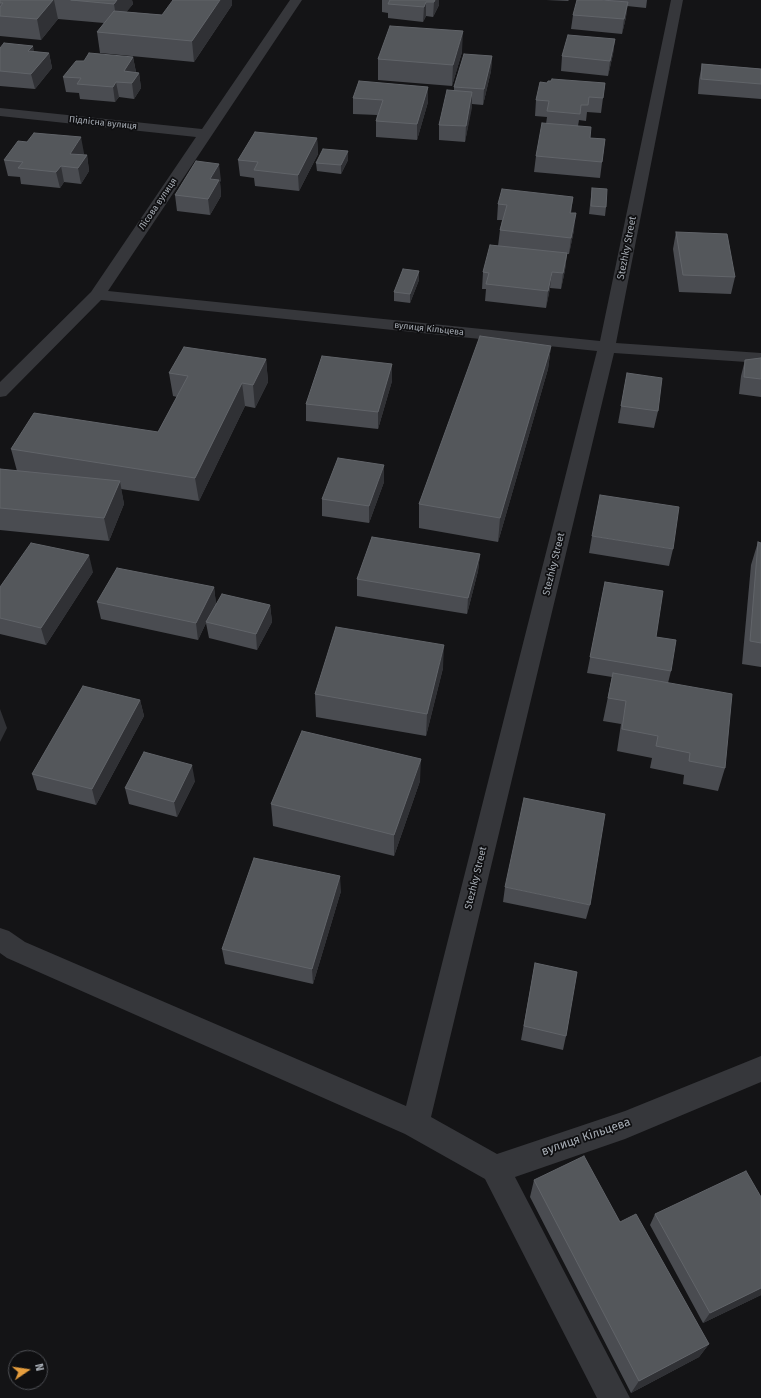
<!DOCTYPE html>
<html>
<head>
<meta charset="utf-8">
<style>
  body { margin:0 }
  #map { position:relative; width:761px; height:1398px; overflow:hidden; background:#141416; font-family:"Fira Sans",sans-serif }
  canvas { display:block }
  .north { position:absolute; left:8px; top:1350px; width:40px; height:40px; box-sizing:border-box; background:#0f0f11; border:1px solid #4c4e53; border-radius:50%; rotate:77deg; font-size:11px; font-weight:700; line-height:16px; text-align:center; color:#a7adb5 }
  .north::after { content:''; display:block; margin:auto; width:14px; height:18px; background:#e59d3d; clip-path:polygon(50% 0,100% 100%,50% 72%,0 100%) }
</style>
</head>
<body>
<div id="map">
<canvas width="761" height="1398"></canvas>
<div class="north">N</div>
</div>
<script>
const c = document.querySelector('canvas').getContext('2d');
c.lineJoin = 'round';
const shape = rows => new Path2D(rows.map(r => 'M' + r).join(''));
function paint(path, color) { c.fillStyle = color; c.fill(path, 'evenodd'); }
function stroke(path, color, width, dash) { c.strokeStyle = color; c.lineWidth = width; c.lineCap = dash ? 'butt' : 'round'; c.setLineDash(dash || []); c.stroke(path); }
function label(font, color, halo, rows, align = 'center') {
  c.font = font + ' "Fira Sans",sans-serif'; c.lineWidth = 3.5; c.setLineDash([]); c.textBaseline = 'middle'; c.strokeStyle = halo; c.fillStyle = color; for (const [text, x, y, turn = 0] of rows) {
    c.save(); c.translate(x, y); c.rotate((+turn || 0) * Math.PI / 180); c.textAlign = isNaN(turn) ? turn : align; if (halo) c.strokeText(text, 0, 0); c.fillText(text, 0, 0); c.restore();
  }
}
const minor = shape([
  [290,0,302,0,108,291,600,341,671,0,683,0,616,343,761,353,761,363,614,353,431,1117,497,1154,625,1111,761,1056,761,1082,625,1139,515,1177,630,1398,597,1398,485,1179,405,1134,7,958,0,953,0,928,9,931,25,942,406,1106,597,351,101,300,6,396,0,397,0,382,91,292,196,137,0,116,0,108,202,129,290,0]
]);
const wall = shape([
  [0,0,132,0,133,4,126,12,162,15,232,5,194,62,100,53,97,32,104,23,58,19,41,40,0,36],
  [382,0,439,0,439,5,433,17,426,16,423,22,388,18,388,13,382,12],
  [546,0,569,0,568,1],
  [606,0,647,0,646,8,627,6,626,17,622,34,571,29,573,15],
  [615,39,613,54,608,76,561,71,562,56],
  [0,48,49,53,52,68,35,89,0,86],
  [462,52,452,86,378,80,378,59],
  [492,56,491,71,483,105,472,104,465,142,439,140,439,125,454,91,454,87],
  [133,57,136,72,139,73,141,88,134,99,119,97,115,102,80,99,79,93,66,92,63,77,84,61],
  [702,64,761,69,761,99,698,94,699,80],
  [547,83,605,83,601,113,587,112,586,121,579,120,578,126,590,138,605,139,600,178,534,172,536,156,546,124,547,117,535,116,536,100],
  [428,87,428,102,417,140,376,137,376,121,377,115,353,114,353,98],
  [317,138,318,154,299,191,255,186,254,178,240,176,238,160],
  [84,153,83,155,87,155,89,171,81,184,64,182,60,188,21,184,20,177,8,176,4,160],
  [348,160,341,174,317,171,316,163],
  [221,180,220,182,221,196,210,215,177,211,175,195],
  [592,188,606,207,605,216,589,214],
  [573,197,571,213,574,230,569,254,567,254,565,270,561,289,550,288,546,308,485,301,486,289,482,289,483,272,498,246,500,230,502,220,497,220,498,204],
  [676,232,735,277,731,294,679,292,673,249],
  [419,271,419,280,410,303,394,301,394,292],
  [551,346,548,369,498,542,419,528,419,504],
  [761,358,761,397,739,394,741,376,745,360],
  [266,359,268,382,255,408,245,406,199,501,121,489,124,504,109,541,0,530,0,469,17,471,11,449,158,432,177,397,173,396,169,373],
  [392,364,392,381,378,429,306,421,306,404],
  [627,373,658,411,654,428,618,423],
  [384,482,369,523,322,516,322,499],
  [592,536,673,549,669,566,589,553],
  [758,542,761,543,761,667,742,664,751,565],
  [480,554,478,571,467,614,357,596,357,579],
  [93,572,46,645,0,634,0,587],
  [605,582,656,637,671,671,668,683,725,768,718,791,683,784,684,775,650,768,652,758,617,751,621,724,603,721,612,677,587,673],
  [214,587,216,604,270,605,272,622,257,650,209,638,206,623,198,640,101,619,97,602],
  [443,668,426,736,316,717,315,694],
  [140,700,144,716,96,805,37,790,32,774],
  [195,781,177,817,129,804,125,788],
  [420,781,394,856,273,826,271,804],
  [505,887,590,905,586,919,503,902],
  [341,891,313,984,225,964,222,949],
  [535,963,566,1036,563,1050,521,1040],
  [534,1180,620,1222,709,1344,699,1357,631,1393,530,1197],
  [761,1197,761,1295,703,1323,650,1225,655,1214]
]);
const shadedWall = shape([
  [53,0,54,0,58,19,41,40,37,19],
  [117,0,132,0,133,4,117,24,114,4],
  [220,0,232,0,232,5,194,62,192,41],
  [435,0,439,0,439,5,433,17,434,2],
  [426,2,426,16,423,22,424,7],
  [628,2,626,17,622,34,624,19],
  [463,31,462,52,452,86,453,65],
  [615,39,613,54,608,76,610,61],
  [33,46,36,61,28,51],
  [49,53,52,68,35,89,31,74],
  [492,56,491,71,483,105,484,89],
  [133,57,136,73,124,71],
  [139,73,141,88,134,99,132,83],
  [116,82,119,97,115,102,113,87],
  [428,87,428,102,417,140,417,124],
  [472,92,472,108,465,142,466,126],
  [81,137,84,153,74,168,70,154],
  [317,138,318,154,299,191,298,175],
  [348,151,348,160,341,174,341,165],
  [87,155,89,171,81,184,78,168],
  [219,164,221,180,220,182,221,196,210,215,208,199,210,179],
  [61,166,64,182,60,188,56,172],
  [573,197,571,213,570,213],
  [576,213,574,230,569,254,571,238],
  [567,253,565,270,561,289,563,273],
  [419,271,419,280,410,303,410,294],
  [552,272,550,288,546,308,548,291],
  [551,346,548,369,498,542,500,518],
  [266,359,268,382,255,408,253,385],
  [392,364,392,381,378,429,378,412],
  [242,383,245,406,199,501,195,478],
  [384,465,384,482,369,523,369,506],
  [120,481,124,504,109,541,104,518],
  [480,554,478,571,467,614,468,598],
  [89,555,93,572,46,645,41,628],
  [214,587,216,604,206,622,206,623,198,640,196,623],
  [270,605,272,622,257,650,256,634],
  [444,645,443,668,426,736,427,714],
  [140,700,144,716,96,805,92,789],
  [0,709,7,728,0,742],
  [421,759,420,781,394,856,394,835],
  [192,765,195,781,177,817,174,802],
  [340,876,341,891,313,984,312,969],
  [761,1288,761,1295,703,1323,710,1313],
  [709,1344,699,1357,631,1393,639,1381]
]);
const building = shape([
  [0,0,53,0,37,19,0,16,0,7,3,3,0,3,0,0],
  [71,0,117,0,114,4,71,0],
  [173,0,220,0,192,41,97,32,114,11,162,15,173,0],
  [390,0,435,0,434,2,426,2,424,7,388,4,390,0],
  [577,0,602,0,628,2,624,19,573,15,577,0],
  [390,26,463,31,453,65,378,59,390,26],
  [568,35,615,39,610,61,562,56,568,35],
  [4,43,33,46,28,51,49,53,31,74,0,71,0,48,4,43],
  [89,53,133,57,124,71,139,73,132,83,116,82,113,87,77,84,81,78,63,77,76,61,84,61,89,53],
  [464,54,492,56,484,89,454,87,464,54],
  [702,64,761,69,761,84,701,79,702,64],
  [552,79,605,83,603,98,589,97,588,105,581,105,580,114,547,111,549,101,536,100,540,82,547,83,548,81,551,81,552,79],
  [359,81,428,87,417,124,376,121,383,100,353,98,359,81],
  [447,90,472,92,466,126,439,125,447,90],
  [542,123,591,127,590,138,605,139,602,162,536,156,542,123],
  [255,132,317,138,298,175,254,170,258,162,238,160,255,132],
  [34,133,81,137,70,154,87,155,78,168,61,166,56,172,18,168,23,162,4,160,18,141,27,142,34,133],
  [323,149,348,151,341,165,316,163,323,149],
  [196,161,219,164,210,179,219,180,208,199,175,195,196,161],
  [592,188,607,189,606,207,591,206,592,188],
  [502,189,573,197,570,213,576,213,571,238,500,230,507,205,498,204,502,189],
  [676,232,727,234,735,277,683,275,676,232],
  [490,245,567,253,563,273,552,272,548,291,486,284,489,273,483,272,490,245],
  [403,269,419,271,410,294,394,292,403,269],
  [480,336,551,346,500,518,419,504,480,336],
  [184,347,266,359,253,385,242,383,195,478,11,449,34,413,158,432,188,376,169,373,184,347],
  [322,356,392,364,378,412,306,404,322,356],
  [761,358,761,379,744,377,745,360,761,358],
  [627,373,662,378,658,411,621,406,627,373],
  [338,458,384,465,369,506,322,499,338,458],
  [0,469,120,481,104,518,0,508,0,469],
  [600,495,679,507,673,549,592,536,600,495],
  [372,537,480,554,468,598,357,579,372,537],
  [758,542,761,543,761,643,750,641,758,542],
  [31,543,89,555,41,628,0,618,0,587,31,543],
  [117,568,214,587,196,623,97,602,117,568],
  [605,582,663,591,656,637,676,640,671,671,590,657,605,582],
  [222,594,270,605,256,634,206,622,222,594],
  [336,627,444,645,427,714,315,694,336,627],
  [613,673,732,694,725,768,689,761,690,753,656,746,658,736,622,729,626,701,608,698,613,673],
  [83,686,140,700,92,789,32,774,83,686],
  [302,731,421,759,394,835,271,804,302,731],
  [144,752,192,765,174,802,125,788,144,752],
  [524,798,605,814,590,905,505,887,524,798],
  [254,858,340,876,312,969,222,949,254,858],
  [535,963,577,972,566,1036,524,1026,535,963],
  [584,1156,620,1222,636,1214,709,1344,639,1381,534,1180,584,1156],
  [746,1171,761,1197,761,1288,710,1313,655,1214,746,1171]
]);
const farStreetnames = [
  ["Підлісна вулиця",103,123,6],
  ["Лісова вулиця",158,204,-56],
  ["вулиця Кільцева",429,329,6]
];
const streetNames = [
  ["Stezhky Street",627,248,-79],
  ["Stezhky Street",554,564,-76],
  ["Stezhky Street",476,878,-76]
];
const nearStreetnames = [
  ["вулиця Кільцева",586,1137,-19]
];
paint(minor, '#36373b');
paint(wall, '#4a4c51');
paint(shadedWall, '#303135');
paint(building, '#54575b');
stroke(building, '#616469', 1);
label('9px', '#a7adb5', '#0f0f11', farStreetnames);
label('10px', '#a7adb5', '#0f0f11', streetNames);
label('12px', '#a7adb5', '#0f0f11', nearStreetnames);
</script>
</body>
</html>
